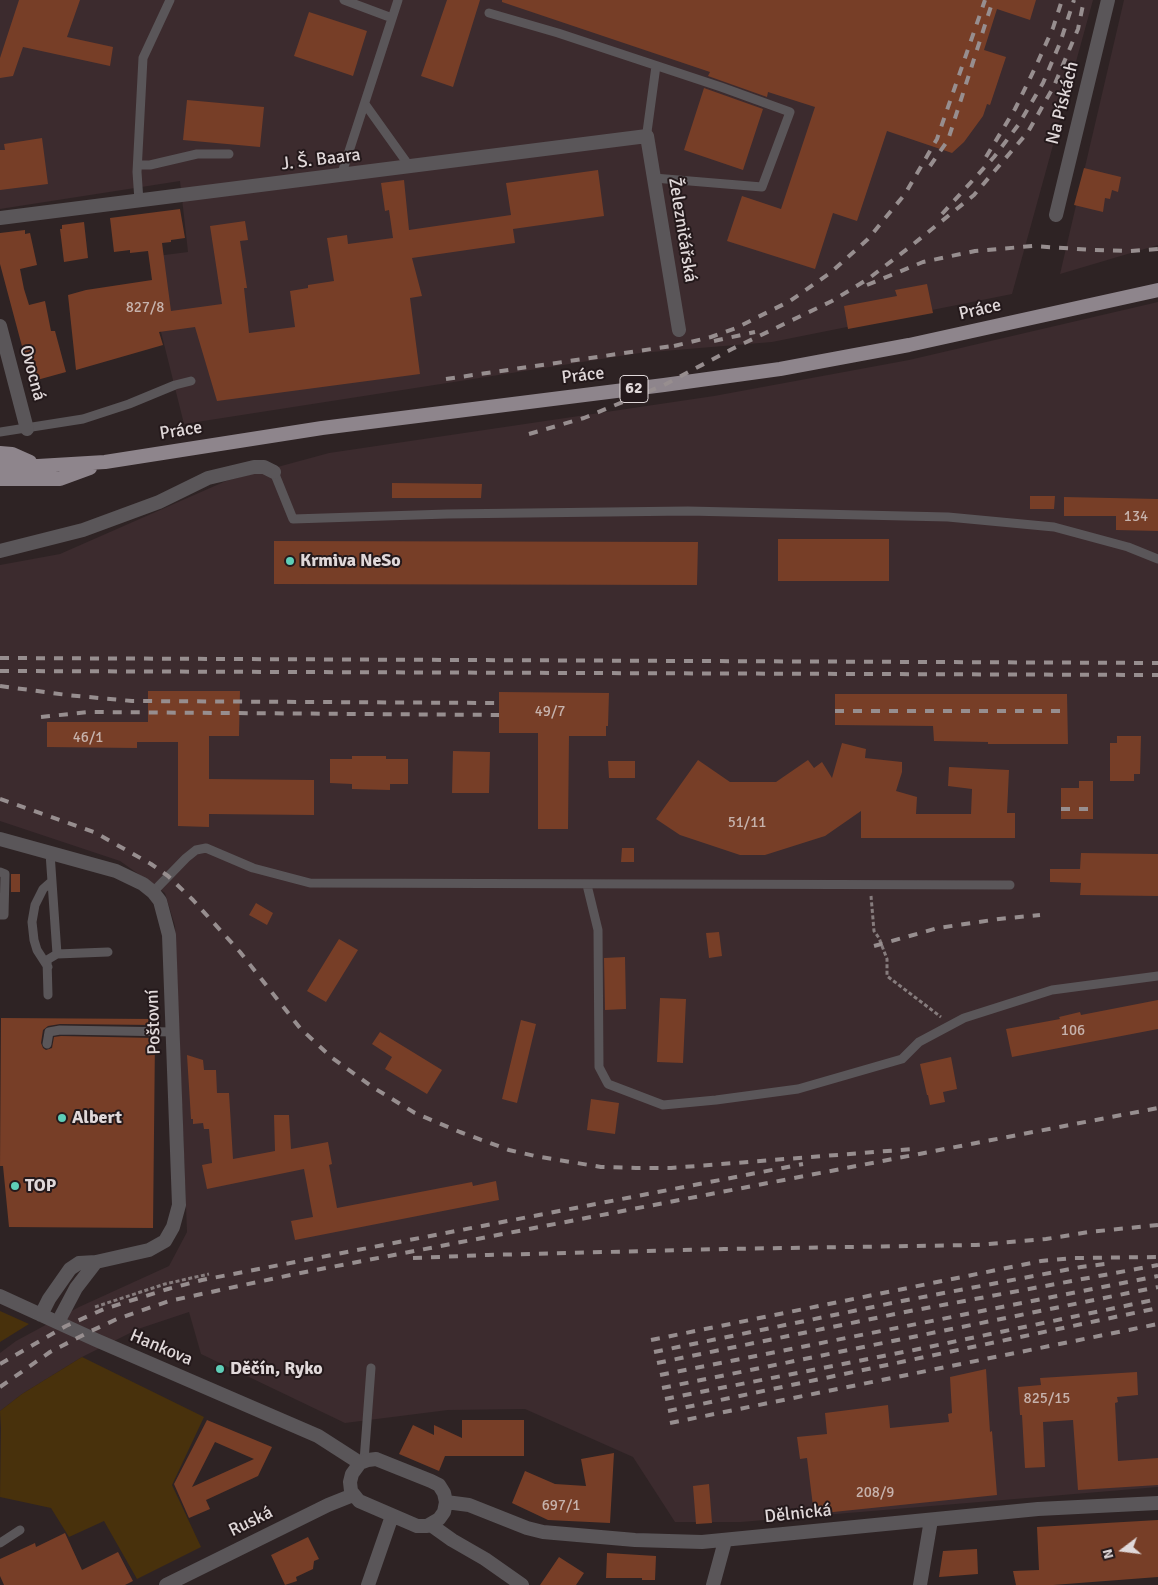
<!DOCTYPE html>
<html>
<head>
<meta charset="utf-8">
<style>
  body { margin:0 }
  #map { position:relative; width:1158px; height:1585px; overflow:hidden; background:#2e2324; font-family:Signika,sans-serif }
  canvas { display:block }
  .north { position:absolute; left:1098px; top:1525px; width:50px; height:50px; -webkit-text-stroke:4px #24191b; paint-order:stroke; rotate:255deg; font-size:14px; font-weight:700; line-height:20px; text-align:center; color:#e0d8d9 }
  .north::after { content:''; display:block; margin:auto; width:18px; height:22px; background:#e0d8d9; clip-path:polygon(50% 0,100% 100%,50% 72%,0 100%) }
</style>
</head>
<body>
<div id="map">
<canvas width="1158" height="1585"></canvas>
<div class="north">N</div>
</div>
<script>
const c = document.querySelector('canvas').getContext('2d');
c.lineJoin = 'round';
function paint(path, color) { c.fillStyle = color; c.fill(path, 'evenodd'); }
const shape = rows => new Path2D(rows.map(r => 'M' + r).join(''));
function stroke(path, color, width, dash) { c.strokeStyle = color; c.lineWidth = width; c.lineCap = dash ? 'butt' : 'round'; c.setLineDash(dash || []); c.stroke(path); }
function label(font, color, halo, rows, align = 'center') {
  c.font = font + ' Signika,sans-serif'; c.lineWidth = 4; c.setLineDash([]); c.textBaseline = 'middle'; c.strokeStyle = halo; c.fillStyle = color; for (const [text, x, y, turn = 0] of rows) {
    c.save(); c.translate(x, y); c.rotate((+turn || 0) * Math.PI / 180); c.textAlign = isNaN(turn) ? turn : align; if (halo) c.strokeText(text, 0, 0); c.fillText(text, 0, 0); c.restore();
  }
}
const built = shape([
  [0,0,1093,0,1012,294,772,342,640,353,184,424,161,332,149,257,188,252,180,181,0,209],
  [1124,0,1158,0,1158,245,1060,274],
  [1158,302,1158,1487,741,1522,675,1522,633,1457,525,1409,448,1410,345,1423,201,1354,189,1312,138,1329,82,1357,22,1394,0,1411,0,1353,16,1341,79,1307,169,1266,187,1232,175,926,165,893,120,861,0,821,0,565,60,554,226,481,329,453,714,396,909,360]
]);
const green = shape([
  [0,1311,29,1324,0,1342],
  [82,1357,204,1417,172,1485,201,1547,137,1579,104,1521,69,1537,51,1508,0,1497,1,1428,0,1411,22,1394]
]);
const building = shape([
  [19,0,80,0,67,37,113,47,110,66,23,47,13,76,0,78,0,58],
  [447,0,480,0,453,87,421,76],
  [502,0,1036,0,1030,20,997,9,984,50,1006,57,990,105,987,104,983,116,964,142,952,153,887,131,857,221,833,213,815,269,727,241,742,196,781,209,815,107,768,92,767,97,708,76,710,72,502,2],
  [309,12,367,31,353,76,294,56],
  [704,88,763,109,743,170,684,150],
  [187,100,264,107,260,147,183,140],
  [42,138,48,184,0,190,0,150,5,150,4,144],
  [1084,168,1121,177,1118,192,1112,190,1110,199,1105,198,1103,212,1074,205],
  [598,170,604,216,513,229,515,243,412,258,422,296,410,298,420,374,217,401,195,327,159,332,163,345,76,370,68,295,86,290,152,280,148,251,130,253,130,250,114,252,110,218,180,209,185,238,171,240,171,242,162,243,171,311,222,304,210,226,245,221,248,240,240,241,247,288,244,288,249,333,295,327,290,291,308,288,308,285,334,281,327,238,347,235,348,244,393,238,389,210,385,211,381,183,404,180,409,230,511,215,506,183],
  [84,222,88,258,64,262,60,229,62,229,62,225],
  [25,230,25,234,30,233,37,265,20,269,24,289,29,305,45,301,51,331,55,331,66,372,37,380,31,380,0,264,0,233],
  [927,284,933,313,848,329,844,306,897,296,895,290],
  [392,483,482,484,481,498,392,498],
  [1030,496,1055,496,1054,509,1030,509],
  [1064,497,1158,499,1158,531,1116,530,1116,516,1064,516],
  [778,539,889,539,889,581,778,581],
  [274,541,698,542,697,585,274,584],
  [148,691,240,691,239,736,209,736,209,779,314,780,314,815,209,814,209,827,178,826,178,742,137,742,137,748,47,747,47,722,148,722],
  [499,692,609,693,608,726,606,726,606,736,569,736,568,829,538,829,538,733,499,733],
  [835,694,1067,694,1068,744,988,744,988,742,934,741,933,726,835,725],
  [1117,736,1141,736,1140,774,1134,774,1134,781,1110,781,1110,743,1117,743],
  [842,743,866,749,865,758,902,762,902,772,896,791,917,797,916,814,971,814,972,789,948,786,949,767,1009,770,1007,813,1015,813,1015,838,861,838,861,811,825,836,765,855,740,855,680,835,656,819,698,760,730,782,776,782,808,760,814,768,822,762,832,778],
  [453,751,490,752,489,793,452,793],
  [352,756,386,756,386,759,408,759,408,784,390,784,390,790,352,789,352,784,330,783,330,759,352,759],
  [608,761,635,761,635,778,609,778],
  [1079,781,1093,781,1093,819,1061,819,1061,788,1079,788],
  [622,848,634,848,634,862,621,862],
  [1081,853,1158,854,1158,896,1080,895,1081,883,1050,882,1050,869,1080,869],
  [11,874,20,874,20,892,11,892],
  [256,903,273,913,267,925,249,915],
  [719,932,722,956,709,958,706,933],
  [339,939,358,950,326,1002,307,991],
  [625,957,626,1009,605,1010,604,958],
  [660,998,686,999,683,1063,657,1062],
  [1158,1000,1158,1029,1012,1057,1006,1029,1060,1019,1059,1017,1080,1012,1081,1015],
  [1,1018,155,1019,155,1025,60,1024,48,1026,43,1030,41,1043,43,1048,46,1050,52,1048,54,1037,61,1036,155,1038,153,1228,9,1227,3,1166,0,1166],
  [521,1020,536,1024,517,1103,502,1099],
  [380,1032,442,1070,427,1094,385,1069,392,1057,372,1044],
  [187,1055,203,1060,204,1070,216,1070,217,1093,229,1093,233,1159,275,1151,274,1115,289,1115,291,1149,328,1142,332,1164,329,1165,337,1208,472,1182,473,1186,496,1181,499,1200,295,1240,291,1221,313,1217,304,1169,207,1189,202,1165,212,1163,209,1129,204,1129,203,1123,193,1124,193,1119,191,1119],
  [951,1057,957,1089,943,1092,945,1102,930,1105,928,1095,927,1095,920,1064],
  [591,1099,619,1103,615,1134,587,1130],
  [986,1369,990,1432,992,1431,997,1495,814,1514,807,1458,800,1459,797,1437,827,1434,825,1413,888,1405,890,1428,949,1422,948,1414,952,1413,950,1377],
  [1137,1372,1138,1395,1117,1397,1118,1402,1115,1403,1118,1461,1158,1458,1158,1485,1078,1490,1073,1420,1043,1422,1045,1467,1025,1468,1022,1415,1020,1415,1018,1387,1041,1385,1040,1378],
  [207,1420,272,1447,258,1476,206,1500,210,1509,189,1518,174,1484],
  [215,1442,254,1459,192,1487],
  [462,1420,524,1420,524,1456,445,1456,439,1471,399,1454,413,1425,434,1435,434,1425,462,1438],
  [614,1453,610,1523,548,1520,512,1503,525,1471,555,1484,586,1486,581,1459],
  [709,1484,712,1523,696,1524,693,1486],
  [1158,1520,1158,1577,1053,1585,1016,1585,1013,1571,1039,1570,1037,1527],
  [65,1533,82,1570,118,1552,133,1581,125,1585,4,1585,0,1576,0,1559,35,1543,36,1547],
  [308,1537,319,1559,314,1561,313,1569,296,1577,297,1581,285,1585,271,1555],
  [977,1549,978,1574,939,1577,943,1551],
  [607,1553,656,1556,655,1580,642,1580,642,1578,606,1578],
  [559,1557,584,1573,576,1585,540,1585]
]);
const path = shape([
  [871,896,874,931,879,938,887,959,887,976,941,1017],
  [95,1307,165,1284,209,1274]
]);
const service = shape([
  [344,0,392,18],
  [489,13,558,33,721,87,790,112,762,187,654,178],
  [365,104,410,167],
  [647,132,656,66],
  [138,165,150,165,197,154,229,154],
  [341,176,398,0],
  [139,201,137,172,143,58,170,0],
  [0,432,83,419,129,404,175,385,191,381],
  [274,472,293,519,447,514,688,511,948,517,1054,527,1128,547,1158,559],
  [50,853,57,954,108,952],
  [0,872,5,874,4,915,0,915],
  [587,885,598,930,599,1067,608,1084,663,1105,716,1100,798,1089,902,1059,919,1042,964,1018,1052,990,1158,976],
  [153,892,186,858,196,850,206,848,253,868,310,883,1010,885],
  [48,967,37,950,34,940,32,922,35,905,43,889,52,881],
  [48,995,47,960,57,954],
  [47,1044,49,1032,60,1030,173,1032],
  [364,1461,371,1368],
  [0,1543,20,1530]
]);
const minor = shape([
  [1056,215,1108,0],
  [0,218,647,136,679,330],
  [0,326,27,429],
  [0,551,83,530,159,502,208,478,254,467,264,467,274,472],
  [0,839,116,871,143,884,153,892,160,901,169,935,179,1205,173,1227,165,1241,149,1250,96,1262,79,1263,70,1269,49,1299,41,1315],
  [0,1296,96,1340,318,1436,360,1463],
  [58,1322,76,1288,96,1262],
  [376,1459,431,1481,439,1485,444,1493,446,1502,444,1512,439,1519,427,1526,417,1526,359,1501,351,1491,350,1482,352,1474,360,1463,368,1460,376,1459],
  [446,1502,469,1505,527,1528,543,1532,635,1540,702,1542,1038,1509,1158,1503],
  [431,1525,452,1540,485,1559,522,1585],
  [166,1585,328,1505,353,1495],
  [368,1585,392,1516],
  [713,1585,725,1541],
  [920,1585,931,1520]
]);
const primary = shape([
  [0,453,12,454,30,462],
  [0,465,38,466,105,462,322,428,664,385,780,369,909,345,1158,290],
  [0,479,60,479,90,468]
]);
const rail = shape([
  [986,157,1015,109,1036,66,1053,28,1062,0],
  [930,166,948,140,993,0],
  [942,214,994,157,1019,124,1043,83,1060,43,1074,0],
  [867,285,923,262,975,251,1033,246,1093,250,1130,251,1158,249],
  [714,341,755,332],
  [674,346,711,337,736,328,790,301,830,273,868,239,905,194,937,139,985,0],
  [446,379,679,345],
  [529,434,584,418,664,385,732,349,832,301,868,279,911,246,974,195,1028,132,1054,86,1078,29,1084,0],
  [0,658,1158,663],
  [0,671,1158,675],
  [0,686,67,695,132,701,499,703],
  [835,711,1068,711],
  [41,717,89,712,499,715],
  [0,799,94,832,151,864,168,876,193,900,240,952,300,1028,331,1057,374,1088,415,1113,460,1132,509,1150,535,1156,601,1167,636,1168,671,1168,913,1149],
  [1061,809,1093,809],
  [874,946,938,928,999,919,1040,915],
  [413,1258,488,1255,724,1249,976,1245,1046,1239,1089,1232,1158,1225],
  [651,1340,1041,1261,1074,1258,1158,1257],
  [654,1352,902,1301,1081,1267,1113,1263],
  [657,1363,905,1312,1158,1265],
  [0,1364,66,1326,104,1309,168,1289,202,1280,803,1164],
  [660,1375,1158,1276],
  [0,1387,50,1352,89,1332,117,1319,169,1301,295,1274,1158,1108],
  [662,1388,1158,1287],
  [665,1399,914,1350,1158,1299],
  [668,1411,1158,1308],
  [670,1423,1158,1324]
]);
const markers = [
  [290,561,5,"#5eceb7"],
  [62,1118,5,"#5eceb7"],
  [15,1186,5,"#5eceb7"],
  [220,1369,5,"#5eceb7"]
];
const numberNames = [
  ["827/8",145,308],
  ["134",1136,517],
  ["49/7",550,712],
  ["46/1",88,738],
  ["51/11",747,823],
  ["106",1073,1031],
  ["825/15",1047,1399],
  ["208/9",875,1493],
  ["697/1",561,1506]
];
const shields = [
  [634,389,28]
];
const shieldNames = [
  ["62",634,389]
];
const streetNames = [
  ["Na Pískách",1063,103,-76],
  ["J. Š. Baara",321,160,-7],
  ["Železničářská",682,230,81],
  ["Práce",980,310,-13],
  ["Ovocná",32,373,75],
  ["Práce",583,376,-7],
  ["Práce",181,431,-9],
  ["Poštovní",154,1022,-92],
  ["Hankova",161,1348,23],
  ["Dělnická",798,1514,-6],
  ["Ruská",251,1522,-26]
];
const poiNames = [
  ["Krmiva NeSo",300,561],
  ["Albert",72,1118],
  ["TOP",25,1186],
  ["Děčín, Ryko",230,1369]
];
paint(built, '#3c2b2e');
paint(green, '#48310c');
paint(building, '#773e27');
stroke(path, '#867c7d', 3, [4, 2.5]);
stroke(service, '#5a5659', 9);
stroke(minor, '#5a5659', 14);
stroke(primary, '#8e858c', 14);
stroke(rail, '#978e8f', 4, [9, 9]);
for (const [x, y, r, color] of markers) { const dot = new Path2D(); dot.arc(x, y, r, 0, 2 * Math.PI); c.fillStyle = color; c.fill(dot); stroke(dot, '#24191b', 2); }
label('15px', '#c6b2ac', null, numberNames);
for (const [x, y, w] of shields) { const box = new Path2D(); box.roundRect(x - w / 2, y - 13.5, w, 27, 4); c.fillStyle = '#24191b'; c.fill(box); stroke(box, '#e0d8d9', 1); }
label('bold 16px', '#e0d8d9', null, shieldNames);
label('18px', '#e0d8d9', '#24191b', streetNames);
label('bold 18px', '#e0d8d9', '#24191b', poiNames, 'left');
</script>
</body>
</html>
